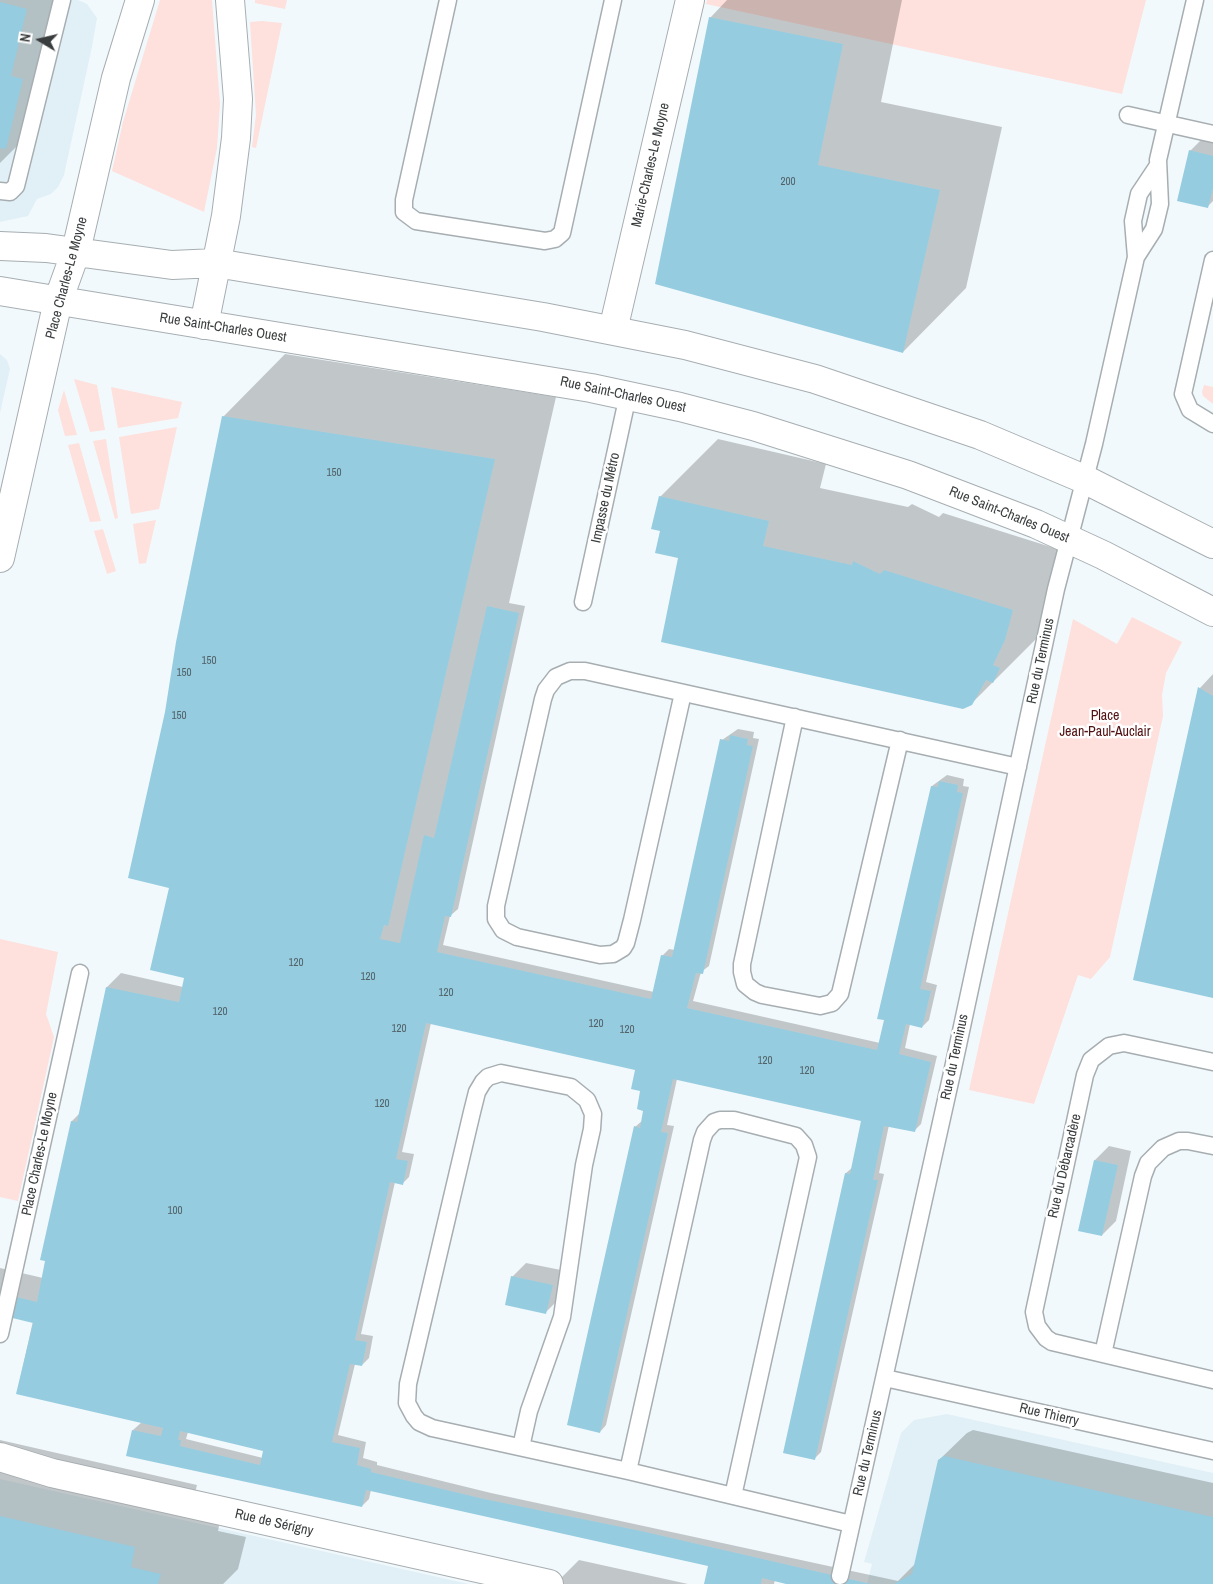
<!DOCTYPE html>
<html>
<head>
<meta charset="utf-8">
<style>
  body { margin:0 }
  #map { position:relative; width:1213px; height:1584px; overflow:hidden; background:#f2f9fc; font-family:"Archivo Narrow",sans-serif }
  canvas { display:block }
  .north { position:absolute; left:15px; top:15px; width:50px; height:50px; -webkit-text-stroke:4px #fff; paint-order:stroke; rotate:279deg; font-size:14px; font-weight:700; line-height:20px; text-align:center; color:#3a3d3e }
  .north::after { content:''; display:block; margin:auto; width:18px; height:22px; background:#3a3d3e; clip-path:polygon(50% 0,100% 100%,50% 72%,0 100%) }
</style>
</head>
<body>
<div id="map">
<canvas width="1213" height="1584"></canvas>
<div class="north">N</div>
</div>
<script>
const c = document.querySelector('canvas').getContext('2d');
c.lineJoin = 'round';
function paint(path, color) { c.fillStyle = color; c.fill(path, 'evenodd'); }
const shape = rows => new Path2D(rows.map(r => 'M' + r).join(''));
function stroke(path, color, width, dash) { c.strokeStyle = color; c.lineWidth = width; c.lineCap = dash ? 'butt' : 'round'; c.setLineDash(dash || []); c.stroke(path); }
function label(font, color, halo, rows, align = 'center') {
  c.font = font + ' "Archivo Narrow",sans-serif'; c.lineWidth = 5; c.setLineDash([]); c.textBaseline = 'middle'; c.strokeStyle = halo; c.fillStyle = color; for (const [text, x, y, turn = 0] of rows) {
    c.save(); c.translate(x, y); c.rotate((+turn || 0) * Math.PI / 180); c.textAlign = isNaN(turn) ? turn : align; if (halo) c.strokeText(text, 0, 0); c.fillText(text, 0, 0); c.restore();
  }
}
const built = shape([
  [0,0,78,0,87,4,97,18,92,47,64,175,58,187,51,194,37,199,28,216,0,222],
  [0,354,7,360,10,369,0,413],
  [947,1414,1213,1473,1213,1584,867,1584,872,1564,864,1562,901,1433,914,1420],
  [0,1479,469,1584,0,1584]
]);
const green = shape([
  [160,0,212,0,220,104,217,148,204,212,112,171,123,122],
  [255,0,287,0,285,9,255,3],
  [707,0,1146,0,1122,94,706,4],
  [262,21,282,23,256,148,252,147,256,115,250,22],
  [74,379,97,385,105,430,90,432],
  [1204,385,1213,387,1213,404,1203,396,1202,392],
  [111,387,182,402,178,418,118,428],
  [64,390,77,435,65,436,58,410],
  [177,427,159,509,131,514,119,437],
  [106,439,118,518,115,519,93,441],
  [79,443,101,521,90,522,68,445],
  [156,520,146,563,139,564,133,524],
  [103,529,116,571,107,574,94,531],
  [1132,617,1182,642,1166,673,1162,695,1163,716,1110,957,1091,979,1078,975,1034,1104,969,1090,1073,619,1117,644],
  [0,939,58,952,46,1014,54,1037,18,1201,0,1197]
]);
const shadow = shape([
  [0,0,57,0,48,38,60,41,44,110,26,127,23,140,0,163],
  [727,0,902,0,881,102,1002,127,966,288,903,352,710,18],
  [1204,137,1213,139,1213,201,1208,206,1190,151],
  [285,354,556,397,509,603,525,606,458,909,450,916,443,945,654,992,662,956,669,949,675,950,722,740,738,729,754,732,753,738,759,739,709,966,701,972,693,1001,880,1043,932,786,947,775,964,779,963,786,969,787,926,982,937,985,929,1020,922,1027,910,1024,905,1048,937,1056,921,1124,914,1131,889,1125,879,1173,884,1174,821,1452,814,1459,846,1173,853,1167,863,1120,677,1079,667,1125,674,1126,606,1425,600,1432,635,1127,643,1120,645,1110,636,1069,431,1023,402,1152,414,1154,409,1177,402,1184,395,1182,361,1334,373,1336,369,1358,362,1365,355,1364,338,1435,366,1442,363,1458,377,1462,377,1465,491,1493,898,1581,916,1563,939,1460,967,1433,973,1430,1213,1483,1213,1584,793,1584,775,1580,774,1584,705,1584,710,1565,371,1490,369,1499,362,1506,128,1455,133,1430,142,1422,17,1393,33,1321,0,1314,0,1268,43,1278,72,1121,80,1113,107,987,121,973,183,987,186,977,170,888,166,713,223,417],
  [188,1432,265,1450,263,1458,186,1439],
  [718,439,826,464,820,488,908,507,912,504,939,517,943,513,1070,553,1051,624,971,704,679,557,662,530,660,497],
  [1213,674,1213,997,1134,979,1200,688],
  [1109,1146,1131,1151,1116,1221,1102,1235,1095,1160],
  [526,1263,566,1271,560,1298,546,1312,512,1277],
  [0,1440,197,1485,192,1505,222,1512,218,1531,246,1537,238,1569,223,1584,0,1584],
  [579,1560,688,1584,555,1584]
]);
const building = shape([
  [0,2,27,9,11,76,23,79,6,149,0,148],
  [709,17,843,44,818,165,940,190,903,353,655,284],
  [1189,150,1213,156,1213,188,1208,208,1177,201],
  [222,416,495,459,388,926,384,925,380,939,400,943,424,835,434,838,487,606,519,613,451,917,445,916,437,952,651,999,661,955,672,957,720,739,729,741,730,735,748,739,747,745,753,746,703,974,696,973,687,1008,877,1050,884,1020,877,1019,931,786,938,787,939,781,958,785,957,792,963,793,920,989,931,991,922,1028,906,1024,899,1054,931,1062,915,1132,884,1126,873,1180,878,1180,815,1460,783,1453,845,1173,850,1174,861,1121,673,1079,661,1132,668,1133,600,1433,567,1425,634,1126,640,1128,643,1111,637,1109,640,1091,631,1089,635,1070,426,1023,396,1159,408,1161,403,1185,390,1182,355,1340,367,1342,362,1366,350,1364,332,1442,360,1448,357,1465,371,1469,371,1472,484,1499,641,1531,871,1584,786,1584,762,1578,761,1584,704,1584,708,1566,366,1490,362,1507,126,1456,132,1430,161,1436,163,1428,16,1394,33,1323,0,1315,0,1293,37,1302,45,1261,40,1260,71,1121,77,1122,106,987,179,1002,184,978,150,970,169,888,128,878,165,712,176,642],
  [180,1431,263,1451,260,1465,180,1446,181,1440,178,1440],
  [659,496,769,521,763,546,852,565,853,561,880,574,884,570,1013,610,1005,640,993,665,1000,668,993,683,986,680,972,705,963,709,661,642,678,558,655,553,660,531,651,529],
  [1198,687,1213,696,1213,998,1133,980],
  [1094,1160,1118,1165,1102,1236,1078,1231],
  [511,1276,553,1285,546,1314,505,1305],
  [944,1456,1213,1517,1213,1584,894,1584,912,1574,938,1460],
  [0,1516,135,1547,131,1567,161,1574,158,1584,0,1584]
]);
const service = shape([
  [448,0,404,200,404,212,416,221,545,241,555,239,562,233,613,0],
  [1128,115,1213,134],
  [0,191,10,192,16,186,62,0],
  [1136,257,1133,221,1139,194,1157,167],
  [1213,260,1183,394,1190,410,1213,424],
  [583,602,628,395],
  [683,693,632,920,626,943,623,948,613,954,600,955,517,937,503,930,496,919,496,906,543,699,546,690,556,677,570,671,585,671,1018,767],
  [795,717,742,964,742,972,745,984,755,992,762,995,820,1006,832,1003,840,994,900,740],
  [1213,1062,1124,1043,1109,1046,1091,1060,1085,1075,1034,1312,1037,1326,1046,1338,1052,1342,1213,1380],
  [0,1334,80,973],
  [1103,1354,1143,1176,1148,1163,1163,1148,1179,1141,1188,1141,1213,1146],
  [885,1378,1213,1451],
  [521,1447,529,1411,562,1317,584,1165,592,1129,593,1114,587,1100,571,1087,501,1073,488,1077,483,1082,477,1092,472,1112,408,1384,407,1403,414,1416,419,1422,432,1428,628,1471,851,1524],
  [628,1471,702,1140,705,1132,714,1122,720,1120,734,1120,796,1136,804,1145,808,1157,733,1496],
  [840,1576,952,1073,1056,589,1094,444,1136,257,1154,229,1160,204,1158,160,1195,0]
]);
const minor = shape([
  [613,330,690,0],
  [0,558,58,301],
  [0,1457,52,1473,549,1584]
]);
const tertiary = shape([
  [0,246,46,248,172,265,216,263,543,317,685,345,815,379,980,435,1084,479,1213,544],
  [0,291,591,388,680,407,753,426,908,475,1036,524,1103,555,1213,612],
  [58,301,76,251,116,78,140,0],
  [204,325,226,216,236,138,238,99,230,0]
]);
const numberNames = [
  ["200",788,182],
  ["150",334,473],
  ["150",209,661],
  ["150",184,673],
  ["150",179,716],
  ["120",296,963],
  ["120",368,977],
  ["120",446,993],
  ["120",220,1012],
  ["120",596,1024],
  ["120",399,1029],
  ["120",627,1030],
  ["120",765,1061],
  ["120",807,1071],
  ["120",382,1104],
  ["100",175,1211]
];
const streetNames = [
  ["Marie-Charles-Le Moyne",651,165,-77],
  ["Place Charles-Le Moyne",67,278,-75],
  ["Rue Saint-Charles Ouest",223,328,9],
  ["Rue Saint-Charles Ouest",623,395,12],
  ["Impasse du Métro",606,498,-78],
  ["Rue Saint-Charles Ouest",1009,515,22],
  ["Rue du Terminus",1041,661,-78],
  ["Rue du Terminus",955,1057,-78],
  ["Place Charles-Le Moyne",40,1154,-78],
  ["Rue du Débarcadère",1065,1166,-77],
  ["Rue Thierry",1049,1415,13],
  ["Rue du Terminus",868,1453,-77],
  ["Rue de Sérigny",274,1523,13]
];
const parkNames = [
  ["Place",1105,716],
  ["Jean-Paul-Auclair",1105,732]
];
paint(built, '#e0f0f6');
paint(green, '#fee0dc');
paint(shadow, '#0003');
paint(building, '#95cce0');
stroke(service, '#a7aeb1', 19);
stroke(minor, '#a7aeb1', 30);
stroke(tertiary, '#a7aeb1', 30);
stroke(service, '#fff', 16);
stroke(minor, '#fff', 28);
stroke(tertiary, '#fff', 28);
label('11px', '#516166', null, numberNames);
label('14px', '#3a3d3e', '#fff', streetNames);
label('14px', '#501111', '#fff', parkNames);
</script>
</body>
</html>
